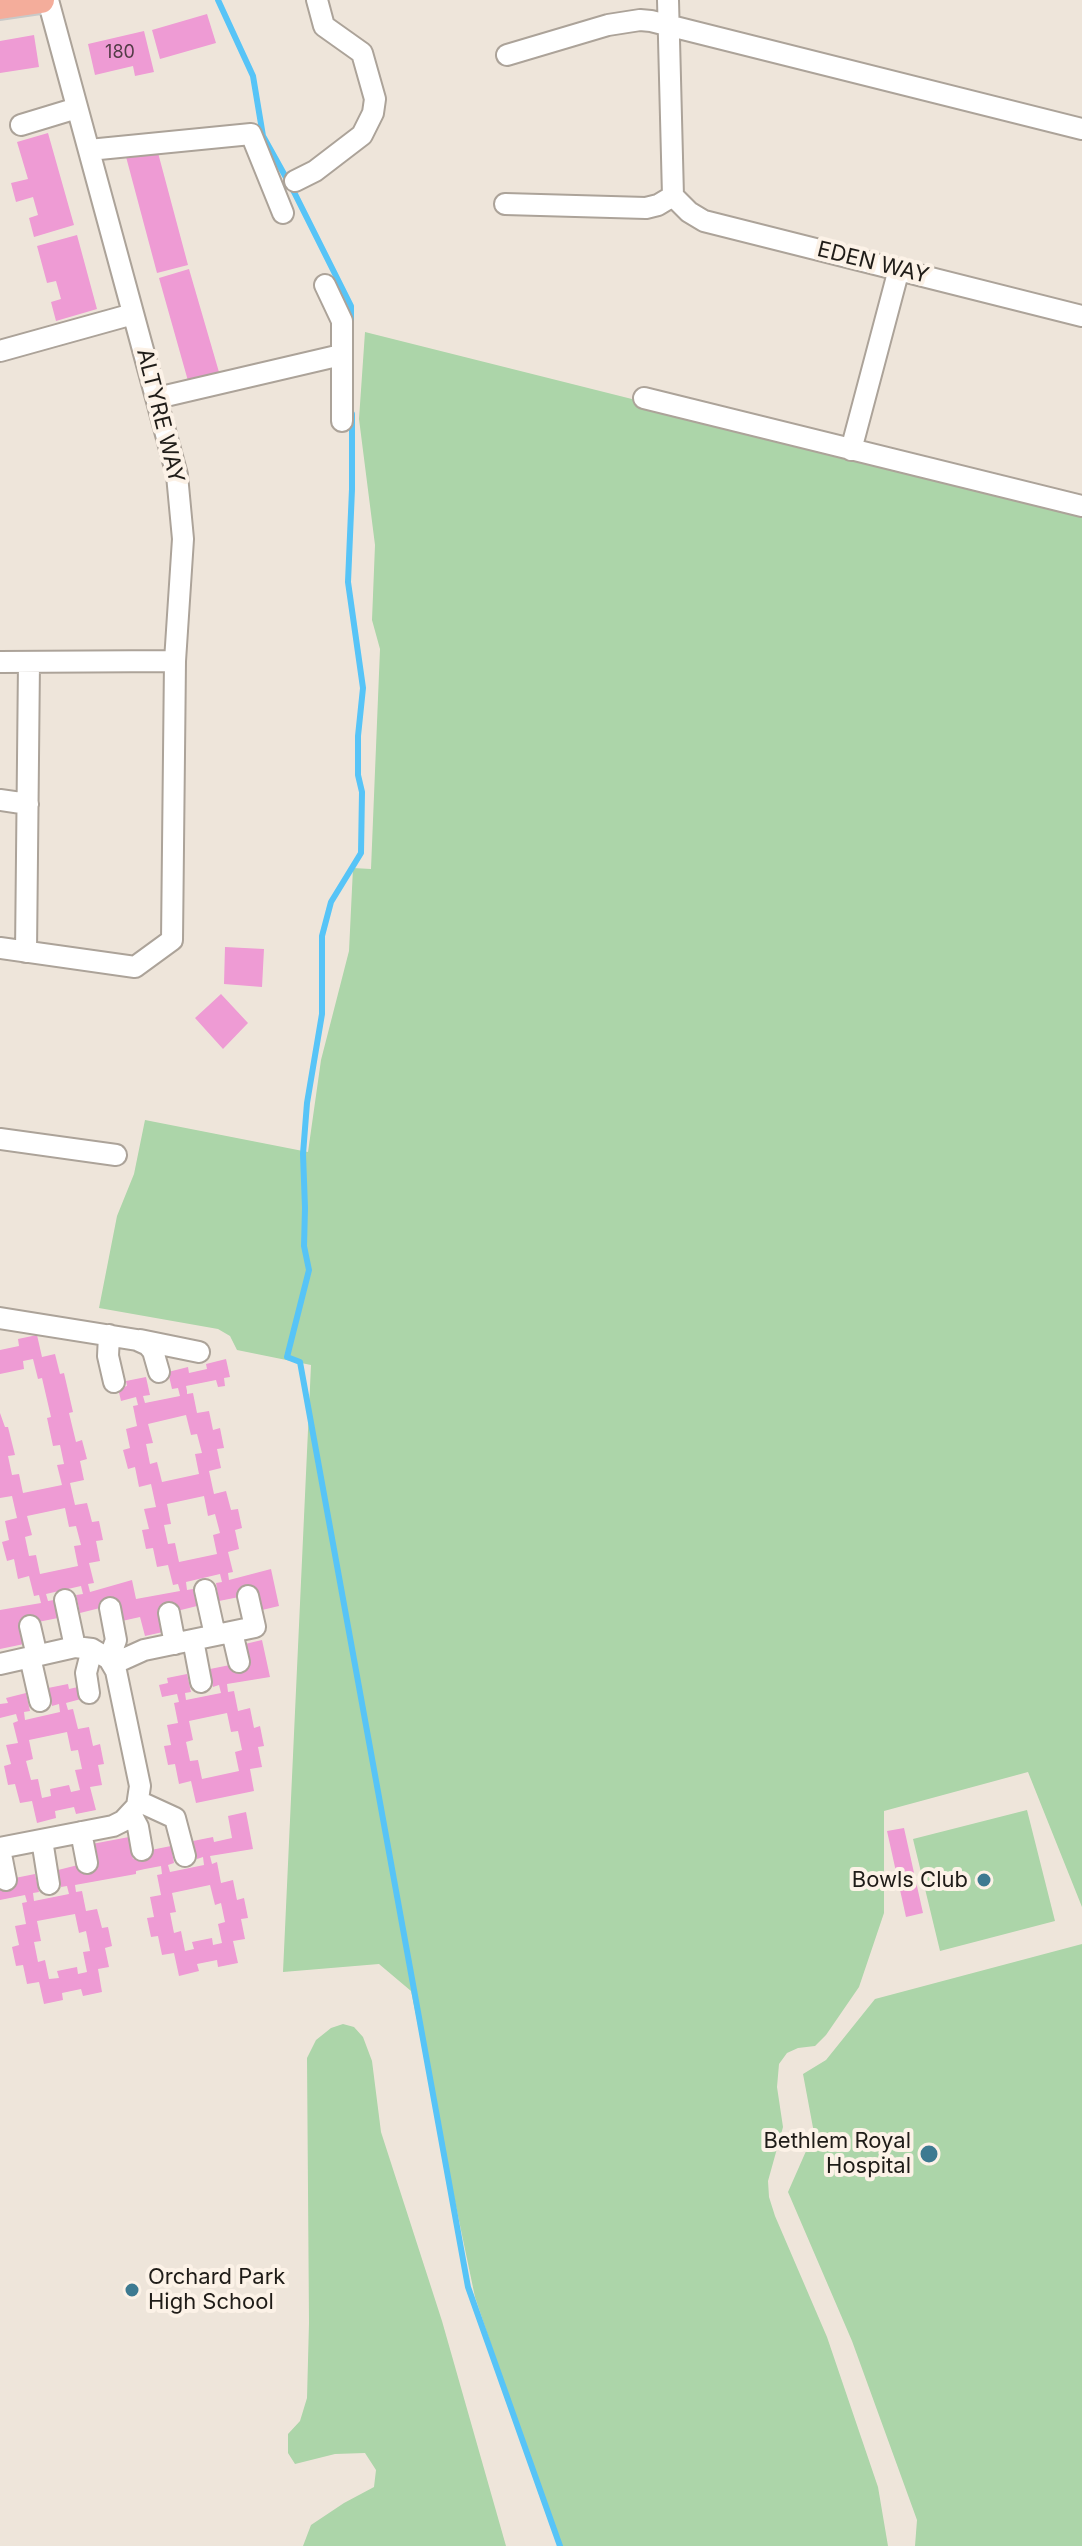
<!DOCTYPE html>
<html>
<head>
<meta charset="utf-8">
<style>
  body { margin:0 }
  canvas { display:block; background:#eee5da }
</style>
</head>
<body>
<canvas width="1082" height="2546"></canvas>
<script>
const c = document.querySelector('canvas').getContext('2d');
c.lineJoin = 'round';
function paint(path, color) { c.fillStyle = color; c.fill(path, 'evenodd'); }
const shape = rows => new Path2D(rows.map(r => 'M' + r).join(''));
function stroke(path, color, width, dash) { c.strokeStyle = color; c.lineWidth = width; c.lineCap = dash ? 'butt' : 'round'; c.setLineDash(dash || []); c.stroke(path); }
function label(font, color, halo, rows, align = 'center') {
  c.font = font + ' Inter,sans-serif'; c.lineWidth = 8; c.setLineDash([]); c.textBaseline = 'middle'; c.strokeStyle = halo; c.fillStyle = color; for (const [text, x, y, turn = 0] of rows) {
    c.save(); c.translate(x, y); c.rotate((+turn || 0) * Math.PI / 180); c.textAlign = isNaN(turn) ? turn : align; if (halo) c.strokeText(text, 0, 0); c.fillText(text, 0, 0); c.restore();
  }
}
const green = shape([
  [365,332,1082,512,1082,1907,1028,1772,884,1811,884,1913,859,1987,826,2035,815,2046,798,2048,787,2053,779,2064,777,2087,783,2127,768,2181,769,2197,775,2216,827,2337,878,2487,888,2546,559,2546,475,2297,411,1991,379,1964,283,1972,311,1365,237,1350,230,1336,218,1329,99,1308,117,1216,134,1174,145,1120,308,1152,321,1060,349,951,353,868,371,869,380,649,372,620,375,545,359,419],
  [1027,1810,1055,1921,940,1951,913,1839],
  [1082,1944,1082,2546,915,2546,917,2520,852,2341,788,2192,814,2133,803,2074,826,2060,875,1999],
  [343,2024,354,2027,363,2037,372,2061,381,2132,442,2321,506,2546,303,2546,311,2525,344,2503,374,2487,376,2470,365,2453,335,2454,295,2464,288,2453,288,2434,300,2421,307,2398,309,2323,307,2058,316,2040,331,2028]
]);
const stream = shape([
  [218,0,253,76,263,136,294,192,351,306,351,323],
  [352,414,352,489,348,582,363,688,358,736,358,775,362,792,361,853,331,902,322,936,322,1014,307,1103,303,1154,305,1208,304,1246,309,1270,287,1357,300,1362,468,2287,560,2546]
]);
const building = shape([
  [207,14,216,43,160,59,152,30],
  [144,31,154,72,135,76,133,66,95,75,88,44],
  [34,35,39,67,0,73,0,41],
  [48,133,74,225,34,237,29,218,38,215,33,197,16,202,11,183,28,179,17,142],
  [157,149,188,265,157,273,125,153],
  [77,235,97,309,56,321,51,302,61,299,56,281,47,283,37,246],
  [189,269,221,379,190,388,159,278],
  [225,947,264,949,262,987,224,984],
  [221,994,248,1023,223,1049,195,1018],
  [37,1335,42,1357,55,1354,60,1374,64,1373,73,1412,69,1413,76,1442,82,1440,87,1459,80,1461,84,1480,70,1483,75,1505,87,1503,92,1522,99,1521,103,1540,96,1541,100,1561,89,1563,94,1583,88,1584,90,1592,132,1580,136,1599,180,1591,178,1584,173,1585,168,1565,157,1567,153,1548,146,1549,142,1530,149,1529,144,1509,156,1507,151,1484,139,1487,135,1467,128,1469,123,1450,130,1448,126,1429,137,1426,133,1406,138,1405,136,1397,121,1401,118,1388,127,1386,126,1381,146,1377,150,1395,143,1396,145,1403,180,1396,178,1388,172,1389,168,1372,188,1367,189,1373,207,1369,206,1364,226,1359,230,1377,224,1378,225,1386,218,1387,216,1380,186,1386,187,1391,187,1394,193,1393,197,1413,209,1411,213,1430,220,1428,224,1448,217,1449,221,1468,209,1471,214,1494,226,1491,231,1510,238,1509,242,1528,235,1530,239,1549,228,1552,233,1572,228,1573,229,1580,271,1569,279,1606,262,1610,257,1588,238,1592,239,1597,219,1601,216,1583,222,1582,220,1574,186,1582,187,1590,193,1589,197,1606,177,1611,176,1605,158,1609,163,1632,145,1636,140,1617,122,1621,117,1599,99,1603,100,1608,80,1613,76,1595,83,1594,81,1586,46,1594,48,1601,54,1600,58,1618,38,1622,37,1617,19,1621,24,1644,0,1649,0,1610,41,1603,39,1595,34,1596,29,1576,18,1579,14,1559,7,1561,2,1542,9,1540,5,1521,17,1518,12,1496,0,1498,0,1413,5,1427,8,1427,15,1455,8,1456,12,1475,19,1474,23,1493,62,1485,57,1465,64,1464,60,1445,53,1446,47,1418,51,1417,42,1378,38,1379,33,1359,23,1361,24,1369,0,1374,0,1350,19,1346,18,1339],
  [186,1415,191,1435,197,1434,202,1453,195,1454,199,1474,162,1482,157,1462,150,1464,146,1444,153,1443,148,1424],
  [204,1496,208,1516,215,1514,220,1533,213,1535,217,1554,179,1562,175,1543,168,1544,164,1525,171,1524,167,1504],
  [65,1508,69,1527,76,1526,81,1545,74,1546,78,1566,40,1574,36,1555,29,1556,25,1537,32,1535,27,1516],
  [262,1640,270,1677,227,1684,228,1692,234,1691,238,1711,250,1708,254,1728,260,1726,264,1746,258,1747,262,1767,250,1769,254,1791,196,1803,191,1781,179,1784,175,1764,168,1765,164,1746,171,1745,167,1725,178,1723,174,1703,179,1702,177,1694,162,1697,159,1685,168,1683,167,1678,187,1674,191,1692,185,1693,186,1700,221,1693,219,1685,213,1687,210,1669,230,1665,230,1670,249,1666,245,1644],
  [227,1713,231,1732,238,1731,242,1750,235,1752,239,1771,202,1779,198,1760,190,1761,186,1742,193,1740,189,1721],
  [68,1684,69,1689,78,1687,81,1699,66,1703,68,1710,73,1709,78,1729,89,1727,93,1746,100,1744,104,1764,98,1765,102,1785,90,1787,96,1810,76,1814,74,1807,55,1811,56,1818,37,1823,32,1801,20,1803,15,1784,8,1785,4,1766,11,1764,6,1745,18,1743,13,1723,18,1721,16,1714,0,1718,0,1704,8,1703,6,1698,26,1693,30,1711,24,1712,25,1720,60,1712,59,1704,52,1706,48,1688],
  [67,1732,71,1751,78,1750,82,1769,75,1770,80,1790,71,1792,69,1785,50,1789,51,1796,42,1798,38,1779,31,1780,26,1761,33,1759,29,1740],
  [246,1812,253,1849,210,1856,212,1864,217,1862,221,1883,233,1880,237,1900,244,1898,248,1918,241,1919,245,1939,233,1941,238,1963,218,1967,217,1960,197,1964,199,1971,179,1976,174,1953,162,1955,158,1936,151,1937,147,1918,154,1917,150,1897,161,1895,157,1875,162,1874,161,1866,145,1869,136,1871,136,1874,75,1885,76,1892,82,1891,86,1911,97,1909,102,1928,108,1927,112,1946,105,1948,109,1967,98,1969,102,1992,83,1996,81,1989,62,1993,63,2000,44,2004,39,1982,27,1984,23,1965,16,1966,12,1947,19,1945,15,1926,26,1924,22,1903,27,1902,25,1895,0,1900,0,1887,16,1883,15,1878,35,1874,39,1892,33,1893,34,1901,69,1894,67,1886,61,1887,58,1870,78,1865,78,1870,97,1867,92,1844,129,1837,133,1859,152,1855,151,1850,171,1846,174,1863,168,1865,170,1872,204,1865,203,1857,197,1859,193,1841,213,1837,214,1842,232,1838,228,1816],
  [210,1885,215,1905,221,1903,225,1922,218,1924,222,1943,213,1945,212,1938,192,1942,194,1949,185,1951,181,1931,174,1933,170,1913,176,1912,172,1893],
  [75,1914,79,1933,86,1931,90,1951,83,1952,87,1972,78,1974,77,1967,57,1971,59,1978,49,1979,45,1960,38,1962,34,1942,41,1941,37,1921],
  [904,1828,923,1913,906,1917,887,1831]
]);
const minor = shape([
  [668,0,673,196],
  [507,55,608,25,640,20,651,21,1082,129],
  [21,125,77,108],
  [89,150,251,134,283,213],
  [295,181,315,171,362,135,373,113,375,99,362,53,324,26,317,0],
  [673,196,689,212,704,221,1082,316],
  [505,204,646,208,658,205,673,196],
  [325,285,342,321,342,421],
  [0,351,133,314],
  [157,398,341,355],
  [644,398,1082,506],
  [851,450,899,269],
  [0,662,175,661],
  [0,800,28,804],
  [0,948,135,967,172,940,175,661,183,539,177,475,48,0],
  [26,952,29,662],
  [0,1139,116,1155],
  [0,1318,137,1340,148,1345,153,1351,159,1372],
  [109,1335,108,1356,114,1382],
  [140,1340,199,1352],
  [205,1590,215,1635],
  [65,1600,75,1647],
  [169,1613,175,1644],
  [30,1626,37,1656],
  [232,1632,239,1662],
  [193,1640,201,1682],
  [30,1657,40,1701],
  [109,1659,116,1640,110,1608],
  [0,1664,75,1647,92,1649,109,1659,116,1671,140,1786,137,1806,123,1821,113,1826,0,1848],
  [113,1664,144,1650,255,1627,248,1596],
  [89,1693,86,1673,92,1649],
  [138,1801,175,1818,185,1856],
  [131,1814,138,1827,142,1850],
  [81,1832,87,1863],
  [42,1840,49,1884],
  [0,1849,6,1880]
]);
const major = shape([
  [0,6,41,0]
]);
const markers = [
  [984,1880,8,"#3d7a91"],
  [929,2154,10,"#3d7a91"],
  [132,2290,8,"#3d7a91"]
];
const numberNames = [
  ["180",120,53]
];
const streetNames = [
  ["EDEN WAY",873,263,14],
  ["ALTYRE WAY",160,416,76]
];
const poiNames = [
  ["Bowls Club",968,1880],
  ["Bethlem Royal",911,2141],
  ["Hospital",911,2166],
  ["Orchard Park",148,2277,"left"],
  ["High School",148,2302,"left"]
];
paint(green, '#acd5a9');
stroke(stream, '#57c4f7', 6);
paint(building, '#ee9bd4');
stroke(minor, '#aca399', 24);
stroke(major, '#c9c9c8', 30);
stroke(minor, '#fff', 20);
stroke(major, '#f4ad9b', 26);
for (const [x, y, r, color] of markers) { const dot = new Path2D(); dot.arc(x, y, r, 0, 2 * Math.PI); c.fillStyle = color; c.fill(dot); stroke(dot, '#fcf2e7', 3); }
label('18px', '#533c47', null, numberNames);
label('22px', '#1f1c18', '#fcf2e7', streetNames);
label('22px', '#1f1c18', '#fcf2e7', poiNames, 'right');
</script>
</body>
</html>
